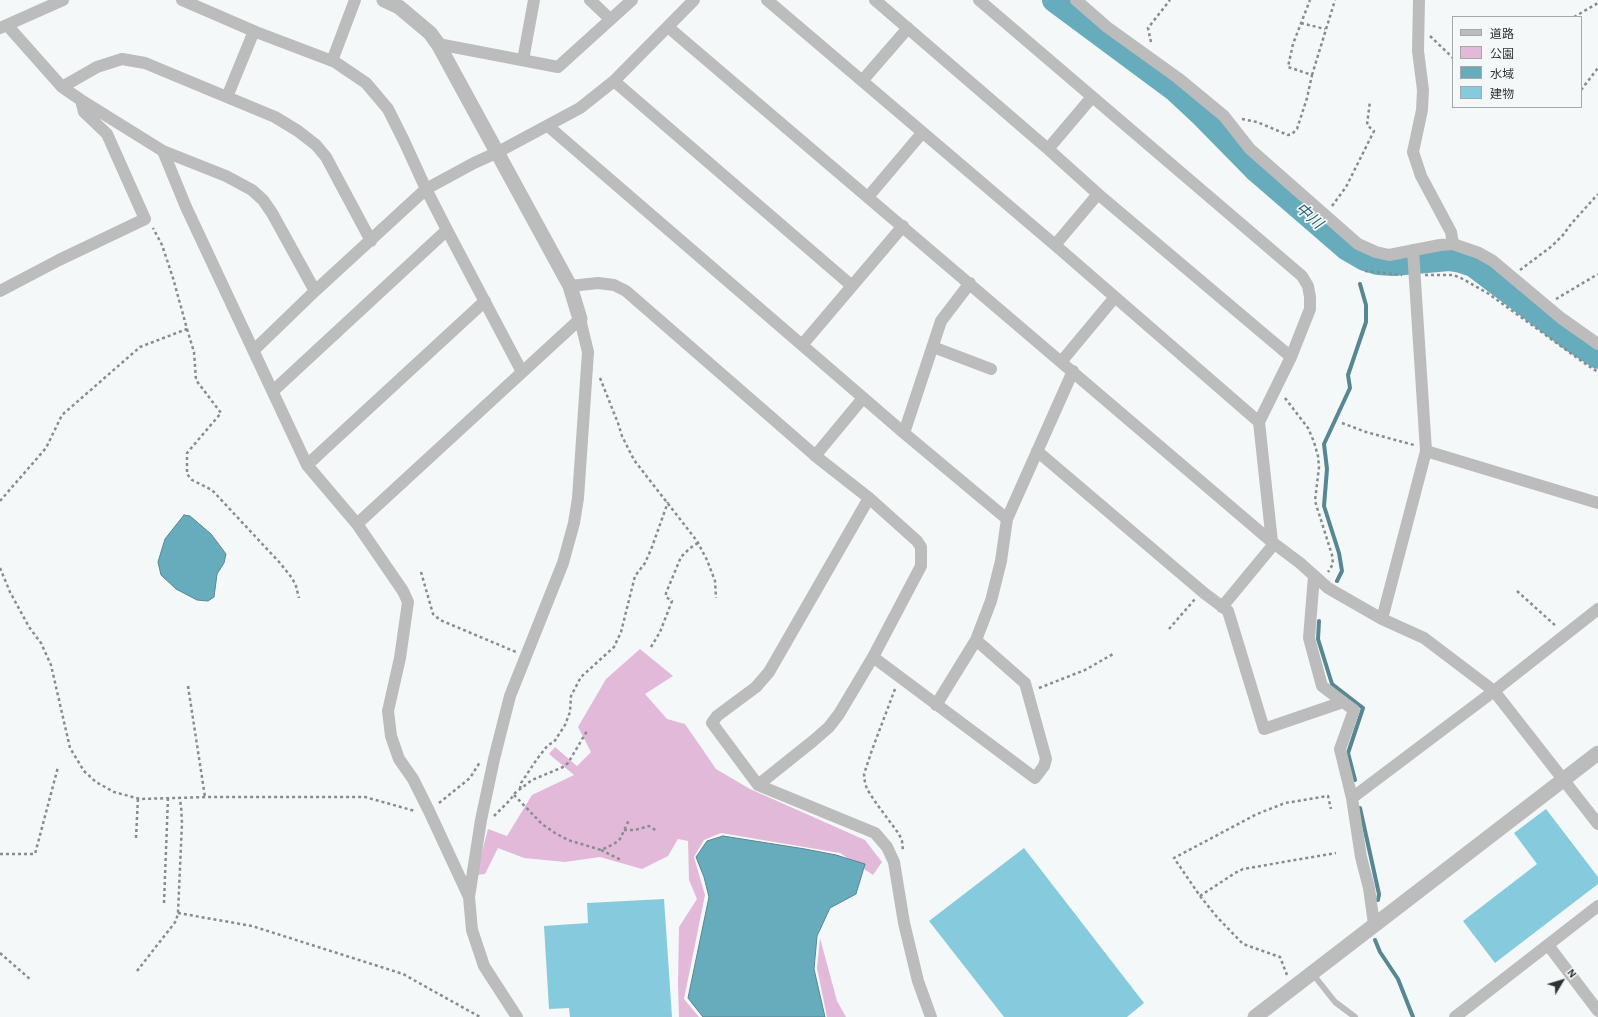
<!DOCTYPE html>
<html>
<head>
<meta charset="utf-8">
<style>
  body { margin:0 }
  #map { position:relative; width:1598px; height:1017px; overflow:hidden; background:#f4f8f9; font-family:"Alegreya Sans","Noto Sans JP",sans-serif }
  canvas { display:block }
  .legend { position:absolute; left:1452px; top:16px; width:130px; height:92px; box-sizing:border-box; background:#f4f8f9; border:1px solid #a6a9a9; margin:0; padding:5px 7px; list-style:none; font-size:12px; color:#303232 }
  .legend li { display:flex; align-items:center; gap:8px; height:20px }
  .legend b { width:20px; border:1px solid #a6a9a9 }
  .north { position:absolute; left:1542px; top:961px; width:40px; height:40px; -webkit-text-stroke:3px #f4f8f9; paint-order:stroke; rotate:52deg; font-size:11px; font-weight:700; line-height:16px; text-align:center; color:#303232 }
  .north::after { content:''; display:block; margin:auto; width:14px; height:18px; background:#303232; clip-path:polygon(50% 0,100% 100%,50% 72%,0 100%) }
</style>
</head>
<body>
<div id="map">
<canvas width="1598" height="1017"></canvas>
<ul class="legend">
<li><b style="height:5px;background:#bdbcbd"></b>道路</li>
<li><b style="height:11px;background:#e3b9d9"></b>公園</li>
<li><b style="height:11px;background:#67acbd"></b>水域</li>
<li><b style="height:11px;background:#86cbdd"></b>建物</li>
</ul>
<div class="north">N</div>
</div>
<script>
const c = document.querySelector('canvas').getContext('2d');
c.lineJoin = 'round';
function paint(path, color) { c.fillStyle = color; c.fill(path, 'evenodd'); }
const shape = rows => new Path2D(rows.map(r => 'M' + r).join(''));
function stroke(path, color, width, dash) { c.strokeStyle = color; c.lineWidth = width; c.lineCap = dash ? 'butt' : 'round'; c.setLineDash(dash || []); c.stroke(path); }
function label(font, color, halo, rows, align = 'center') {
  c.font = font + ' "Alegreya Sans","Noto Sans JP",sans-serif'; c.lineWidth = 3.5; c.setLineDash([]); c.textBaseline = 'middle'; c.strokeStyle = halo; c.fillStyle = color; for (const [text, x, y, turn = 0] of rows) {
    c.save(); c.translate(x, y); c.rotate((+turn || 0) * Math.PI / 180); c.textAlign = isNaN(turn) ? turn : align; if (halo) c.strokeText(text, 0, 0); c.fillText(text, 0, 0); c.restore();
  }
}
const green = shape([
  [640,649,673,676,645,694,667,719,685,724,716,769,750,789,865,840,882,862,873,875,840,853,721,833,704,840,694,857,705,895,684,999,699,1017,679,1017,678,984,679,927,697,899,689,880,688,841,678,839,668,856,642,869,600,857,565,862,524,858,498,848,485,874,476,875,488,829,507,836,532,795,574,775,549,754,555,747,577,766,591,752,578,727,606,679],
  [820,938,837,1001,846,1017,827,1017,817,968]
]);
const water = shape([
  [184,515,190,516,211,534,226,554,224,563,217,574,214,597,208,601,197,600,176,589,161,575,158,562,165,539,184,515],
  [723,836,805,849,836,855,865,864,856,894,830,908,817,936,814,969,825,1017,703,1017,688,998,709,897,704,877,696,857,707,841,723,836]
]);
const stream = shape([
  [1337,581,1342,571,1339,553,1324,506,1327,469,1324,444,1350,388,1348,375,1366,322,1366,305,1360,284],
  [1319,621,1318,639,1332,684,1363,708,1348,753,1355,780],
  [1360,808,1379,894,1378,900],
  [1375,940,1380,952,1398,979,1413,1017]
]);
const river = shape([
  [1054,0,1174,89,1203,116,1257,171,1346,248,1365,259,1378,263,1393,264,1449,259,1461,261,1473,265,1572,340,1598,357]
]);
const building = shape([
  [1546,809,1598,877,1598,884,1495,963,1463,921,1537,864,1514,833],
  [1024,848,1144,1003,1127,1017,1004,1017,929,921],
  [664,899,672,1017,570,1017,569,1008,549,1009,544,926,588,923,587,903]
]);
const path = shape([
  [1574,17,1598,3],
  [1301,23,1325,29],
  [1430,36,1453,58],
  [1151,42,1148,28,1170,0],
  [1312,75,1335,0],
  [1581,90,1598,68],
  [1242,119,1257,122,1288,135,1292,134,1297,129,1307,98,1312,75,1288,67,1293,44,1310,0],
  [1332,206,1346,187,1374,131,1367,125,1370,101],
  [1520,270,1552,246,1563,235,1571,224,1598,194],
  [1365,271,1402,275],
  [1425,275,1453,275,1461,278,1489,294,1587,365,1598,372],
  [1556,299,1598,274],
  [187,329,194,352,196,380,221,413,187,453,187,474,192,480,212,490,280,563,292,578,296,586,299,598],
  [600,378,618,423,622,436,634,460,697,541,707,560,715,581,716,598],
  [1285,398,1308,428,1314,442,1318,456,1319,467,1315,501,1332,555,1333,564,1328,572],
  [1342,423,1366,432,1414,445],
  [0,501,46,448,62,415,140,347,187,329,173,278,162,245,153,228],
  [0,568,10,592,29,627,41,643,51,665,70,748,84,771,96,782,114,792,140,799,209,797,365,797,415,811],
  [421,572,433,614,440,620,516,652],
  [1517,591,1557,627],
  [1169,629,1195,599],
  [651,647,660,632,672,601,666,597,666,593,681,557,690,548,698,543],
  [188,686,205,797],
  [1039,688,1085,670,1113,654],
  [895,689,872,750,864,774,865,783,867,789,876,803,899,834,902,841,903,851],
  [520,789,521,783,537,759,548,745,554,742,565,725,570,712,571,696,581,677,614,647,621,632,635,576,645,563,652,547,668,502],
  [514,795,542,824,555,833,568,840,601,850,614,844,620,839,629,820],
  [439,803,470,778,480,762],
  [494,816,510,800,515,793,532,780,563,767,568,763,587,731],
  [624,830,635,830,649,826,657,831],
  [136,838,138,798],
  [601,850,621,860],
  [0,854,35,854,58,767],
  [1200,896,1235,873,1243,869,1336,853],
  [164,903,168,798],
  [178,913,252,926,403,974,480,1017],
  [0,953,31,980],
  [137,971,176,921,178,913,182,823,181,805,179,798],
  [1287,975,1280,957,1243,944,1217,917,1200,896,1174,858,1257,814,1285,803,1328,796,1331,809]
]);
const service = shape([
  [1312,973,1335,1002,1355,1017]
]);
const minor = shape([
  [182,0,256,32,335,62,366,83,388,109,404,141,426,189,447,230],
  [590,0,610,19],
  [767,0,1055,245,1259,422],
  [875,0,1048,149,1098,194,1291,357],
  [979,0,1302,276,1308,286,1310,297,1310,309,1291,357,1259,422,1272,542],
  [1076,0,1107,27,1178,78,1224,116,1250,149,1358,244,1376,252,1389,255,1440,245,1453,244,1479,253,1493,261,1561,318,1598,344],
  [1419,0,1418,51,1423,90,1422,110,1413,152,1421,176,1451,232,1453,244],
  [7,25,62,87,81,100,163,151,226,176,252,190,263,200,272,213,315,291],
  [668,27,1272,542,1300,563,1328,588,1382,619,1424,638,1494,691,1598,824],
  [0,28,63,0],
  [438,44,558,67,632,0],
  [523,60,534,0],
  [332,61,355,0],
  [614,81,852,286],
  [862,81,908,28],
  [62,87,97,67,122,59,145,63,275,117,298,131,316,145,326,157,371,241],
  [227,97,254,31],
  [548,126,904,433,1007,519],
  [1048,149,1092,97],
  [163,151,186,207,307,465,357,524,403,591,408,602,400,658,388,711,391,736,399,759,413,779,429,811,469,897],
  [868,197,922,133],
  [1055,245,1098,194],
  [570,286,598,283,614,285,626,291,818,458,869,498,917,541,921,547,921,566,873,657,839,714,829,727,813,741,758,785],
  [0,291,59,260,145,219,107,134,84,112,81,100],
  [802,345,903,226],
  [933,347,991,369],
  [254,350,315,291,426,189,474,163,498,152,580,108,614,81,694,0],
  [1061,362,1115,297],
  [273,391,447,230,522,372],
  [904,433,941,321,970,283],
  [1037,451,1204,593,1228,611,1264,729,1343,702,1322,686,1309,638,1314,576],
  [1426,451,1598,503],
  [815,456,863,398],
  [307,465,485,301],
  [869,498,769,672,756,687,717,716,712,723,758,785,875,833,887,847,894,862,904,923,918,981,931,1017],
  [357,524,580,319,588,352,578,498,574,523,563,563,510,696,494,759,481,820,469,897,472,930,484,966,517,1017],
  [1222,607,1274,544],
  [1382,619,1426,451,1413,250],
  [873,657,1035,778,1044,766,1046,759,1025,683,976,640,991,601,1001,561,1007,519,1073,371],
  [1343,702,1354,710,1340,749,1352,798],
  [936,705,976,640],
  [1374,924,1369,888,1361,857,1352,798,1494,691,1598,609],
  [1548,945,1598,1011],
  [1455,1017,1598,906]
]);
const tertiary = shape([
  [384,0,399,7,430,33,438,44,570,286,580,319],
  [1255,1017,1598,753]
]);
const waterNames = [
  ["中川",1309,216,41]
];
paint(green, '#e3b9d9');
paint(water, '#67acbd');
stroke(water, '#568793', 1);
stroke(stream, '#568793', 4);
stroke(river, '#67acbd', 24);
paint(building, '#86cbdd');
stroke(path, '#898c8d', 2.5, [3, 3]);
stroke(service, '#bdbcbd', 6);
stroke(minor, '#bdbcbd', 12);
stroke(tertiary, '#bdbcbd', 15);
label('italic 15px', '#28616e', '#f4f8f9', waterNames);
</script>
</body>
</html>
